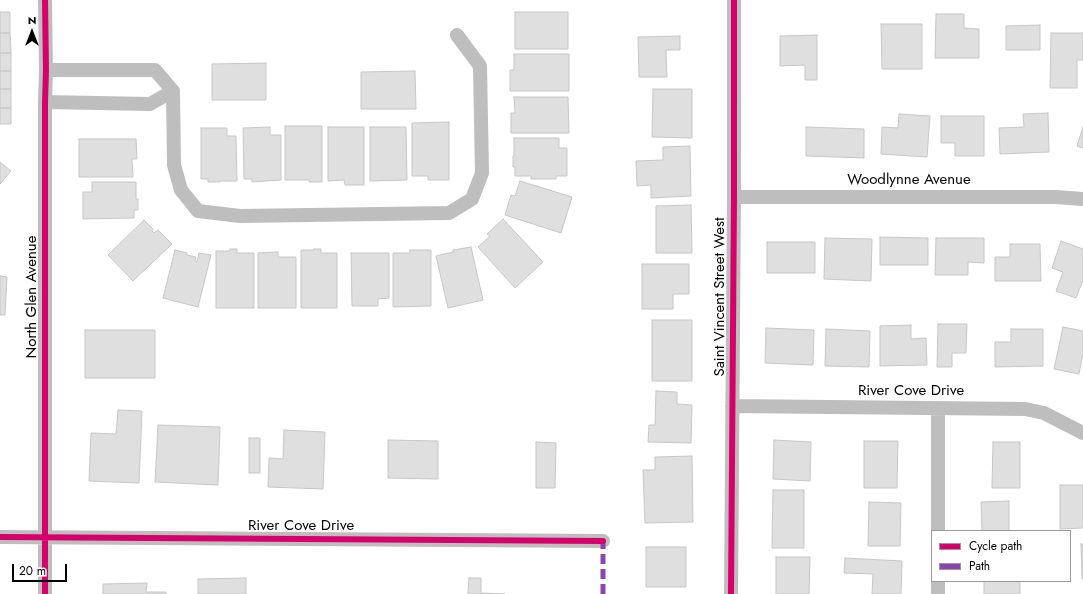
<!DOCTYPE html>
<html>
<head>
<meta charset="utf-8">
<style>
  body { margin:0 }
  #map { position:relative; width:1083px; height:594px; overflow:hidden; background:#fff; font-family:Jost,sans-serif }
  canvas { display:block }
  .legend { position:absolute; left:931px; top:530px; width:140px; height:52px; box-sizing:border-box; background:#fff; border:1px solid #999; margin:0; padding:5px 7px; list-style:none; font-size:12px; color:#000 }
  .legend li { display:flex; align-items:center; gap:8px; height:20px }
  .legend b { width:20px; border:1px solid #999 }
  .north { position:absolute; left:12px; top:12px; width:40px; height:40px; -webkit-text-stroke:3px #fff; paint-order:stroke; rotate:0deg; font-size:11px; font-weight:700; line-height:16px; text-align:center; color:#000 }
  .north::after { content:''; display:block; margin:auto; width:14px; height:18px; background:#000; clip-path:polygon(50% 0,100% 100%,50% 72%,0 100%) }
  .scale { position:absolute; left:12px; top:564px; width:55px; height:18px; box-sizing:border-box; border:2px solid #000; border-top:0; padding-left:5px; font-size:12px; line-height:14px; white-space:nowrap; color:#000; -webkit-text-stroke:3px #fff; paint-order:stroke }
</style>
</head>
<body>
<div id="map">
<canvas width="1083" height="594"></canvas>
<ul class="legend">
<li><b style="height:5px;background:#d6006c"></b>Cycle path</li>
<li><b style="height:5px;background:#8e44ad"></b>Path</li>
</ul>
<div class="north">N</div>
<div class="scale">20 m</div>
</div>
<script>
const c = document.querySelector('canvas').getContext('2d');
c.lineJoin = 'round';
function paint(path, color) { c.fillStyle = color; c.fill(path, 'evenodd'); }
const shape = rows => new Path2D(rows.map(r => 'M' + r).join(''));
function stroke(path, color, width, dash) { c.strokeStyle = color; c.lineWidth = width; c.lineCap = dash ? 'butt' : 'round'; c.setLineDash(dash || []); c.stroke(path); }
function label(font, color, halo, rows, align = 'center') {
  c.font = font + ' Jost,sans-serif'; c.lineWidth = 3; c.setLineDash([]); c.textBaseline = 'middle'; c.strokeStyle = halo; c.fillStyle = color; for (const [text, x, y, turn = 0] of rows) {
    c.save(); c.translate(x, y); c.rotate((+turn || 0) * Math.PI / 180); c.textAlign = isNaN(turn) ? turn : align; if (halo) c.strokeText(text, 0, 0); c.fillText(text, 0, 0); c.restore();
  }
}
const building = shape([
  [0,12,10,12,10,33,0,33,0,12],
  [515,12,568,12,568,49,515,49,515,12],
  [936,14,964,14,964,28,979,29,979,58,935,58,936,14],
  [881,24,922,24,922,69,882,69,881,24],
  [1040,25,1040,50,1006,50,1006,26,1040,25],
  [0,33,10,33,11,53,0,53,0,33],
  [1051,33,1083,33,1083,60,1077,60,1077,88,1050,88,1051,33],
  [817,35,817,80,805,80,805,65,780,66,780,36,817,35],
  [680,36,680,50,666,50,667,77,639,77,638,37,680,36],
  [0,53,11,53,11,71,0,71,0,53],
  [514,54,569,54,569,91,510,91,510,70,514,70,514,54],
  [266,63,266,100,212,100,212,64,266,63],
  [0,71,11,71,11,89,0,89,0,71],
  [415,71,416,109,361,109,361,72,415,71],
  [0,89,11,89,11,108,0,108,0,89],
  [653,89,692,89,692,138,652,137,653,89],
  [514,97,568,97,569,133,511,133,511,113,515,113,514,97],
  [0,108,11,108,11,124,0,124,0,108],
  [1048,113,1049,152,1000,154,999,128,1024,127,1023,114,1048,113],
  [899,114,930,116,927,157,881,154,882,127,898,128,899,114],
  [941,116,984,116,984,156,955,156,955,143,941,143,941,116],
  [449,122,449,180,428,180,428,176,412,176,412,123,449,122],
  [285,126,322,126,322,182,309,182,309,180,285,180,285,126],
  [270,127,270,135,281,135,281,180,252,182,252,179,244,179,243,128,270,127],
  [328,127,364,127,364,185,345,185,344,180,328,181,328,127],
  [370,127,406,127,407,180,370,181,370,127],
  [806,127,864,129,864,158,806,156,806,127],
  [1083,127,1083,148,1077,146,1083,127],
  [201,128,227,128,227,136,236,136,237,181,220,181,220,182,208,182,208,179,201,179,201,128],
  [514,138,559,138,559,148,567,148,567,176,556,176,556,179,531,179,531,176,515,176,515,167,513,167,513,156,514,156,514,138],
  [79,139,136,139,137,159,132,159,133,177,79,177,79,139],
  [690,146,691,196,651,198,651,185,637,186,636,161,663,160,663,147,690,146],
  [0,162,11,171,0,184,0,162],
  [520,181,572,197,561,233,505,215,511,195,515,196,520,181],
  [92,182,136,182,136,199,138,199,138,210,134,210,134,218,83,219,83,192,92,192,92,182],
  [691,205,692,253,656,253,656,206,691,205],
  [503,219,543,262,515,288,478,247,490,236,487,234,503,219],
  [144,220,153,229,152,231,154,233,158,230,172,244,133,281,108,255,144,220],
  [880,237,928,238,928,265,880,265,880,237],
  [825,238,872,239,871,281,824,279,825,238],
  [936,238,984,238,984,263,968,262,968,275,935,275,936,238],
  [1061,241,1083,249,1083,280,1076,298,1056,291,1063,272,1052,268,1061,241],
  [767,242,815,242,815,273,767,273,767,242],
  [1010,244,1040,244,1041,281,995,281,995,257,1010,257,1010,244],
  [471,247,483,300,448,308,436,256,453,252,453,250,471,247],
  [230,249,237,249,237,253,254,253,254,308,216,308,216,251,230,251,230,249],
  [314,249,321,249,321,253,337,253,337,308,301,308,301,250,314,250,314,249],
  [175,250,187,253,187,255,196,257,195,261,197,262,199,253,211,255,198,307,163,298,175,250],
  [410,250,431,250,431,306,393,307,393,253,410,253,410,250],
  [278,252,278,257,296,257,296,308,258,308,258,253,278,252],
  [351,253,389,253,389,298,378,299,378,306,352,306,351,253],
  [642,264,689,264,689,294,673,294,673,309,642,309,642,264],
  [0,276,7,277,5,315,0,315,0,276],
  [652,320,692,320,692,381,652,381,652,320],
  [938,324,967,324,966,353,952,353,952,367,937,367,938,324],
  [911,325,911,339,926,338,927,365,880,366,880,326,911,325],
  [1063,327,1083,331,1083,353,1079,374,1054,369,1063,327],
  [766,328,814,330,813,365,765,363,766,328],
  [826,329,870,331,869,367,825,366,826,329],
  [1011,329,1043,329,1043,366,995,367,995,342,1011,342,1011,329],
  [85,330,155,330,155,378,85,378,85,330],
  [656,391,677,392,677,404,692,405,691,443,648,442,649,425,655,425,656,391],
  [118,410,142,411,139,483,89,481,91,433,116,434,118,410],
  [158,425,220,427,218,485,155,482,158,425],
  [284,430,325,432,323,489,268,487,269,458,283,459,284,430],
  [249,438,260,438,260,473,249,473,249,438],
  [388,440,438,441,438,479,388,478,388,440],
  [774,440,811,442,810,481,773,479,774,440],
  [864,441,898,441,897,488,864,488,864,441],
  [536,442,556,443,555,488,536,488,536,442],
  [993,442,1020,442,1020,488,992,488,993,442],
  [692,456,693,522,645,523,643,470,655,470,655,457,692,456],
  [1060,485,1083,485,1083,528,1060,529,1060,485],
  [773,490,804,490,804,548,772,548,773,490],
  [1009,501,1009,531,982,531,981,502,1009,501],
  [869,502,901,503,900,546,868,546,869,502],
  [1081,544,1083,544,1083,579,1082,579,1081,544],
  [646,547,686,547,686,587,646,587,646,547],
  [776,557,810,557,809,594,776,594,776,557],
  [845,558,902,561,901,594,872,594,873,574,844,573,845,558],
  [246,578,246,594,198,594,198,579,246,578],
  [469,578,481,578,481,593,505,594,468,594,469,578],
  [984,581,1020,581,1020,594,984,594,984,581],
  [147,583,146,592,166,592,166,594,103,594,103,584,147,583]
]);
const street = shape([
  [173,91,174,165,181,190,198,211,240,216,449,213,472,199,482,173,480,66,457,35],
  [45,102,150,104,173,91,155,70,46,70],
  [734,197,1055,197,1083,199],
  [732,406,1025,409,1044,413,1083,433],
  [938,408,938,531],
  [0,537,603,541],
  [938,581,938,594],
  [45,594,45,102,46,70,45,0],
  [731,594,734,197,734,0]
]);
const quiet = shape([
  [603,594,603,541]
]);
const cycleway = shape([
  [0,537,603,541],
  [45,594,45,102,46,70,45,0],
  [731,594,734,197,734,0]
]);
const streetNames = [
  ["Woodlynne Avenue",909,180],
  ["North Glen Avenue",32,297,-90],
  ["Saint Vincent Street West",720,297,-90],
  ["River Cove Drive",911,391],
  ["River Cove Drive",301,526]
];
paint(building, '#dfdfdf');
stroke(building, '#c7c7c7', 1);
stroke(street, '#bebebe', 14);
stroke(quiet, '#8e44ad', 5, [10, 5]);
stroke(cycleway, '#d6006c', 6);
label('15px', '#000', '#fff', streetNames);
</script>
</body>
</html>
